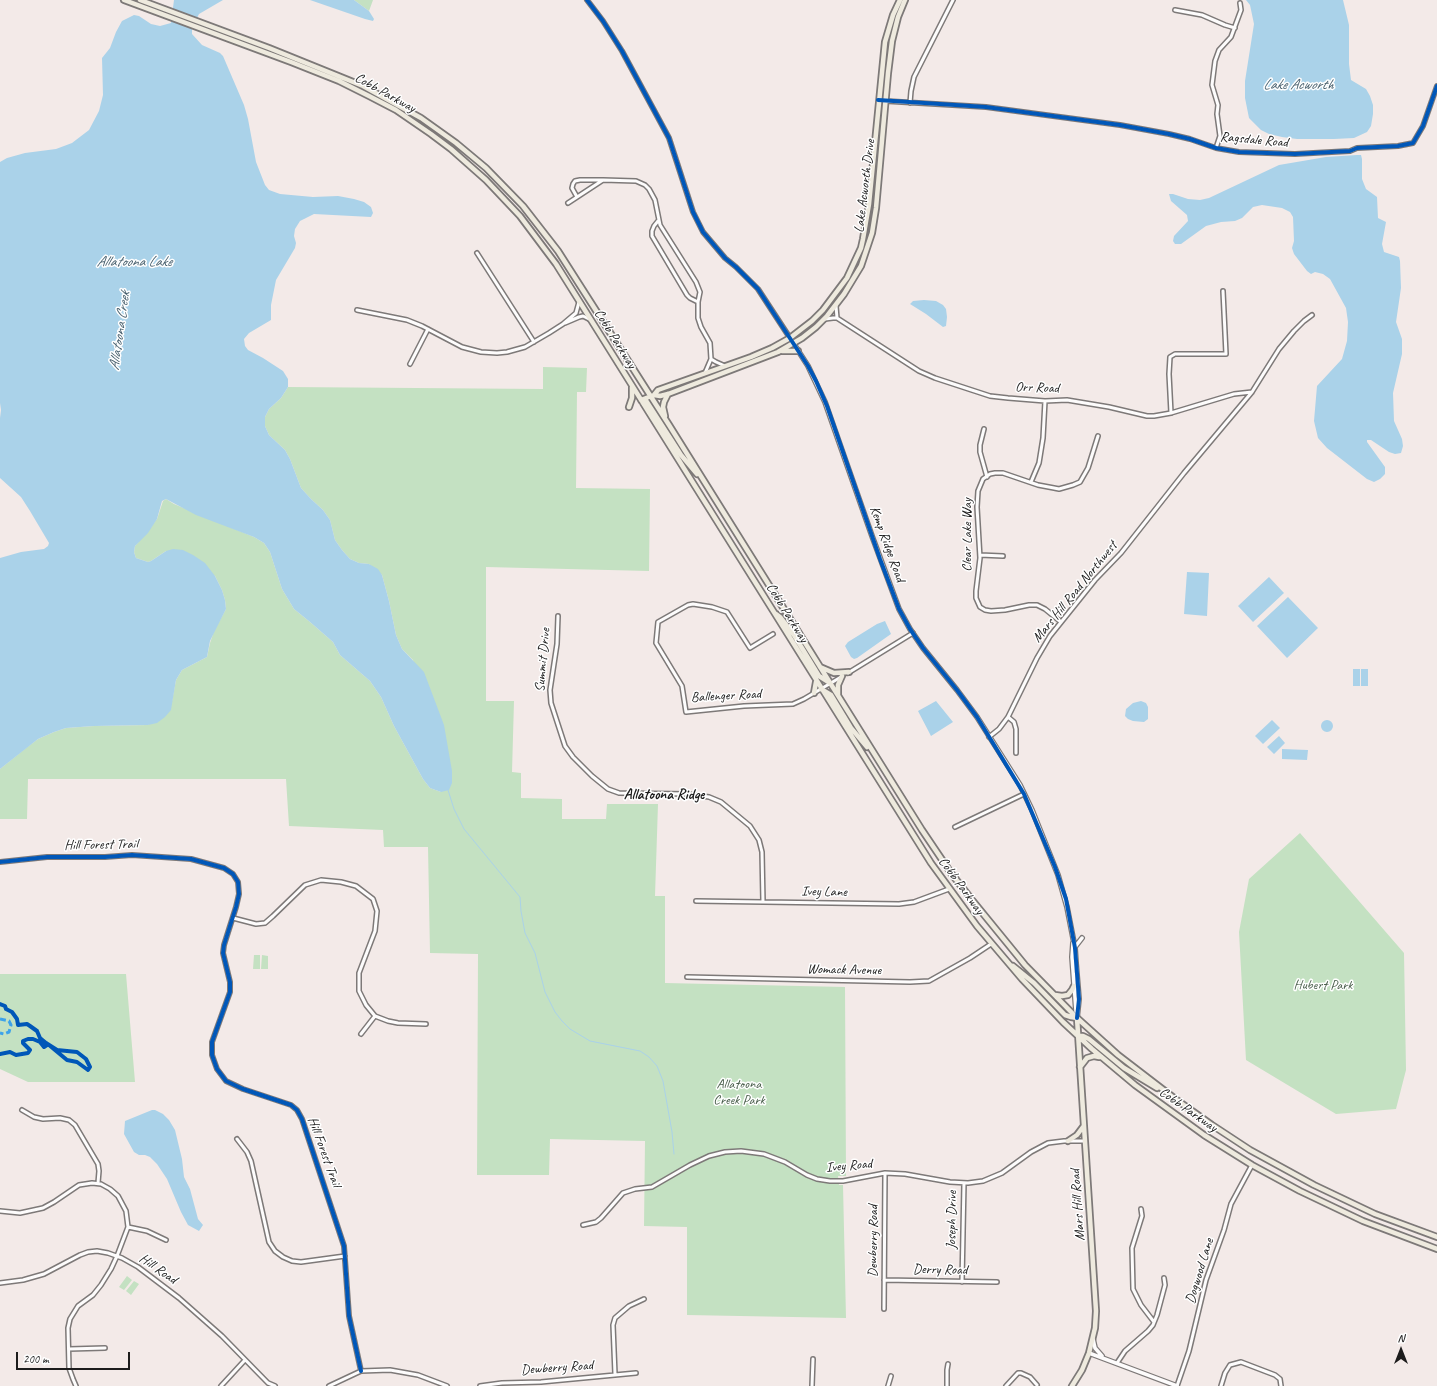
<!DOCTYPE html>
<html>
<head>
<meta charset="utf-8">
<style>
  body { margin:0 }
  #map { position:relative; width:1437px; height:1386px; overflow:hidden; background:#f3eae8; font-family:Caveat,sans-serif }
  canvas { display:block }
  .north { position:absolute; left:1381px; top:1330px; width:40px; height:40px; -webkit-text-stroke:3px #fff; paint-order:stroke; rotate:0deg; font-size:11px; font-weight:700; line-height:16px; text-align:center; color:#1c1c1c }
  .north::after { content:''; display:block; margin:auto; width:14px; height:18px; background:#1c1c1c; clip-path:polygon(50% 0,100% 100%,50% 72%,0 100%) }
  .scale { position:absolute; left:16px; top:1352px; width:114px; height:18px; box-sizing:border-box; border:2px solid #1c1c1c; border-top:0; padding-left:5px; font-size:12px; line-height:14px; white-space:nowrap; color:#1c1c1c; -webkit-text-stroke:3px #fff; paint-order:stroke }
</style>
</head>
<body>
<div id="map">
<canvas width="1437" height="1386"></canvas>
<div class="north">N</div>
<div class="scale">200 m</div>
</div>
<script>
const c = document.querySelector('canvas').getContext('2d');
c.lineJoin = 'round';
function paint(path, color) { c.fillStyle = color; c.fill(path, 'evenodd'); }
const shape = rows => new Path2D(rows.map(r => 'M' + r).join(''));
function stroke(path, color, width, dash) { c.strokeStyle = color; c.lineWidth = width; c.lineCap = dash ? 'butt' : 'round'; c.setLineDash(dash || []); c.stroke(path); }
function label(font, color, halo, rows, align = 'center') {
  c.font = font + ' Caveat,sans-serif'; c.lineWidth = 3; c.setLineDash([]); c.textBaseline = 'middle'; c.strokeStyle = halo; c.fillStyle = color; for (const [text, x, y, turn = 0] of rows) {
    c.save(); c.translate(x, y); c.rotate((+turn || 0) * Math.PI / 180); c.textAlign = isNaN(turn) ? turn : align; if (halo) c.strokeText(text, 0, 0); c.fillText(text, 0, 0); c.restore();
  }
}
const green = shape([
  [354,0,373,0,369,11],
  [543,367,587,368,586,392,577,392,576,488,650,489,649,571,486,567,486,701,514,701,512,772,521,773,521,798,562,799,562,819,606,819,607,804,658,804,655,896,665,896,665,983,845,987,846,1176,838,1176,839,1185,843,1185,846,1318,687,1315,687,1227,644,1226,645,1141,550,1139,549,1175,477,1175,478,954,430,953,428,847,384,847,383,830,289,826,286,779,28,779,27,819,0,819,0,769,26,748,38,739,54,732,66,728,94,726,148,725,172,701,176,680,182,670,207,657,210,643,214,631,226,609,225,600,222,590,215,576,166,551,151,561,148,562,136,558,134,552,135,546,157,519,163,501,166,499,174,504,254,537,264,543,270,552,282,589,294,609,310,622,333,642,340,655,370,681,381,697,394,726,423,779,430,788,441,792,413,660,402,649,396,635,389,601,382,575,369,564,359,563,350,559,342,550,335,540,330,520,323,510,311,499,301,488,290,459,285,450,269,435,265,426,265,417,269,409,281,398,288,387,543,389],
  [1300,833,1404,953,1406,1070,1396,1109,1336,1114,1246,1060,1239,932,1249,879],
  [254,955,260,955,260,969,253,969],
  [262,955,268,956,268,969,261,969],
  [0,974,126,974,135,1082,28,1082,0,1069],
  [127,1276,132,1280,124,1290,119,1287],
  [134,1281,139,1284,131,1295,126,1291]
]);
const water = shape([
  [174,0,223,0,199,14,192,28,192,34,202,45,220,53,223,56,244,105,248,119,256,162,265,185,269,190,280,194,313,197,338,196,354,199,364,202,371,207,373,213,371,217,314,214,300,221,295,229,294,236,296,243,295,248,276,280,271,305,271,320,249,333,244,339,245,346,248,350,263,358,283,371,288,379,288,387,281,398,269,409,265,417,265,426,269,435,285,450,290,459,301,488,311,499,323,510,330,520,335,540,342,550,350,559,359,563,369,564,378,569,382,575,389,601,396,635,402,649,424,672,444,725,452,771,452,783,449,790,441,792,430,788,423,779,394,726,381,697,370,681,340,655,333,642,310,622,294,609,282,589,270,552,264,543,254,537,196,515,166,499,162,501,157,519,148,533,135,546,134,552,136,558,148,562,151,561,166,551,173,549,183,550,193,555,205,563,215,576,222,590,225,600,226,609,210,641,207,657,182,670,176,680,171,710,165,717,157,723,148,725,94,726,66,728,54,732,38,739,0,769,0,558,21,552,44,549,48,546,49,543,30,511,21,497,0,478,0,418,1,410,0,403,0,162,7,158,25,153,56,149,72,143,89,130,99,111,103,95,102,58,110,48,116,32,122,21,134,15,139,16,151,24,160,26,171,23],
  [310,0,354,0,369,11,374,19,373,21,365,19],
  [1246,0,1343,0,1349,25,1349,64,1351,80,1366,89,1370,96,1373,105,1373,114,1371,126,1367,132,1354,138,1334,139,1297,139,1282,137,1269,134,1261,130,1249,118,1245,98,1245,81,1254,24,1250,5],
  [1357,155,1361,155,1362,159,1362,179,1366,189,1377,197,1378,218,1386,222,1382,244,1384,252,1399,257,1400,261,1401,288,1396,322,1402,339,1402,354,1393,393,1394,421,1402,439,1403,446,1401,453,1395,454,1389,452,1371,440,1367,440,1367,442,1385,467,1385,474,1380,479,1374,482,1367,479,1327,448,1318,438,1314,421,1317,386,1342,359,1347,341,1348,322,1346,308,1330,279,1323,274,1315,272,1311,274,1307,271,1294,254,1292,248,1294,241,1293,217,1290,212,1282,208,1262,205,1253,207,1242,218,1235,221,1221,222,1206,226,1181,244,1175,244,1173,241,1174,236,1188,221,1187,215,1171,201,1169,194,1173,194,1188,199,1200,200,1209,198,1279,165,1326,157],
  [924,300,936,301,943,305,946,309,947,317,946,326,943,327,926,314,910,304,913,301],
  [1187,572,1209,573,1207,616,1184,614],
  [1269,577,1284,593,1253,622,1238,606],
  [1288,597,1318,628,1287,658,1257,626],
  [885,621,891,634,857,658,854,659,851,657,845,646,848,642,877,624],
  [1353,669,1360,669,1360,686,1353,686],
  [1361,669,1368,669,1368,686,1361,686],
  [936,701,953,722,931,736,918,711],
  [1141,701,1146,703,1148,707,1148,719,1144,722,1133,721,1128,719,1125,716,1126,709,1133,703],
  '1321 726a6 6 0 1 1 12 0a6 6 0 1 1-12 0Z',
  [1272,720,1280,728,1263,744,1255,736],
  [1279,736,1285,743,1274,754,1267,747],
  [1282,749,1308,750,1307,760,1282,759],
  [152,1110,155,1110,163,1114,169,1120,175,1130,182,1159,184,1177,190,1189,198,1219,203,1225,199,1231,188,1225,181,1212,167,1179,157,1164,150,1157,145,1155,139,1155,134,1152,124,1134,125,1121]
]);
const stream = shape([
  [448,790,454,809,464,829,520,897,521,911,525,933,535,953,545,992,555,1012,562,1021,570,1029,590,1041,640,1051,649,1057,657,1066,663,1081,672,1132,674,1154]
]);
const minor = shape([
  [587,0,603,21,622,51,669,138,693,212,703,232,725,258,736,267,758,289,790,338],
  [1175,10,1202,15,1225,25,1235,28],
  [885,101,986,107,1120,125,1169,134,1190,139,1216,148,1239,152,1295,154,1350,151,1357,148,1398,146,1413,143,1423,126,1437,86],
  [910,103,911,91,914,77,953,0],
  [1216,148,1220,136,1217,114,1218,105,1212,85,1215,61,1219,50,1231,37,1241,10,1240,3],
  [577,197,572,188,573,184,575,181,580,180,603,180],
  [568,203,603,180,636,181,645,185,649,189,655,200,660,225,696,282,700,292,698,302,698,318,701,327,710,343,711,359,705,373],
  [658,221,654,226,652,231,652,236,687,295,690,298,698,302],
  [477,253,534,342],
  [836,306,837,318],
  [357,310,407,320,422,326,462,347,481,352,497,353,507,352,525,347,549,333,563,324,576,313,579,302],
  [825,319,833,318,837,318,919,371,935,378,990,396,1008,398,1045,401,1067,400,1109,407,1147,416,1154,416,1171,413,1234,394,1252,392],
  [565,323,579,317,583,316,589,319],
  [711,359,716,362,725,366],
  [410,364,428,329],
  [1171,413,1169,374,1170,357,1175,354,1226,354,1223,291],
  [984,429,980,445,980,452,987,477],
  [1031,482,1039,463,1043,438,1045,401],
  [980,555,1003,556],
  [558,616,557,644,550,690,551,703,565,746,573,757,592,776,608,789,619,793,688,794,709,797,721,802,750,826,759,840,762,852,763,902],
  [1061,622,1045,609,1037,605,1029,605,1005,610,991,611,985,610,980,607,976,598,976,591,980,558,977,507,978,491,983,479,990,474,995,473,1003,473,1038,485,1054,488,1059,489,1073,485,1080,482,1088,468,1098,436],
  [773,634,750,648,727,612,712,607,693,604,688,605,658,622,656,643,682,686,686,712,744,706,793,704,804,699,841,677],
  [848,673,913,633],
  [1008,717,1014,722,1016,729,1016,753],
  [989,737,999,729,1008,717,1037,658,1050,636,1095,580,1121,553,1184,473,1252,392,1279,349,1294,331,1304,321,1312,315],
  [955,827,1024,794],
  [0,862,47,857,105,857,132,855,191,859,224,868,233,874,238,882,239,894,236,907,224,945,223,953,230,982,230,992,212,1042,212,1055,217,1069,226,1081,243,1089,291,1105,297,1110,302,1119,344,1246,349,1316,361,1371],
  [696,901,899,904,914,902,949,889],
  [233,918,256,924,265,923,273,916,305,885,321,880,341,882,356,886,373,899,377,911,375,931,359,973,359,991,366,1005,375,1016,388,1021,398,1023,426,1024],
  [687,977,910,982,929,981,970,958,991,944],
  [361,1034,375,1016],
  [22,1110,34,1117,43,1119,60,1118,69,1120,75,1125,98,1164,99,1171,98,1183],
  [237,1139,247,1152,251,1161,269,1242,275,1251,283,1257,292,1261,301,1262,345,1256],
  [1141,1209,1142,1216,1132,1248,1133,1289,1141,1305,1154,1322],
  [0,1211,20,1213,43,1208,54,1202,79,1185,92,1183,101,1184,110,1189,118,1196,126,1211,128,1227,117,1256,111,1269,101,1285,93,1295,78,1306,70,1319,68,1328,69,1368,73,1379,76,1386],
  [583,1225,596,1222,601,1218,623,1193,635,1189,652,1187,690,1165,709,1156,725,1152,741,1151,764,1154,785,1162,807,1175,817,1179,830,1181,843,1181,885,1173,905,1174,950,1182,968,1183,983,1181,1002,1173,1031,1152,1048,1143,1064,1141,1084,1141],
  [128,1227,147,1231,166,1240],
  [884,1280,997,1282],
  [962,1282,964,1183],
  [0,1283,23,1280,44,1274,80,1255,88,1252,97,1251,108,1253,122,1258,138,1267,179,1298,222,1336,268,1383,275,1386],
  [884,1309,885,1173],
  [69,1349,105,1348],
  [1117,1363,1125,1351,1148,1331,1153,1325,1157,1315,1165,1285,1164,1278],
  [615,1374,613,1325,615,1318,629,1306,644,1299],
  [221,1386,245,1360],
  [329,1386,361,1371,390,1370,418,1375,447,1386],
  [480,1386,502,1383,541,1382,636,1373],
  [812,1386,813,1359],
  [888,1386,891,1376],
  [947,1386,947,1370,948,1364],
  [1006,1386,1018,1373,1021,1373,1030,1377,1037,1385],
  [1177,1386,1189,1351,1206,1280,1224,1230,1231,1204,1252,1165],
  [1221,1386,1225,1373,1230,1365,1241,1362,1275,1375,1280,1379,1281,1386]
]);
const tertiary = shape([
  [790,338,808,366,825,402,872,536,899,609,910,629,923,648,957,690,977,717,1020,785,1032,810,1058,875,1067,907,1075,948,1076,963,1079,999,1077,1018],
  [1073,943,1072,957,1076,1011],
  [1075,947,1082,938],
  [1093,1339,1095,1348,1102,1356],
  [1089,1353,1177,1386]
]);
const primary = shape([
  [124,0,291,62,339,81,369,96,396,110,431,134,451,149,486,180,520,216,556,264,931,863,977,926,1022,979,1063,1022,1092,1049,1135,1085,1204,1135,1252,1165,1300,1191,1363,1221,1437,1249],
  [140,0,269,48,363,86,421,118,456,143,486,168,523,206,558,251,669,425,922,830,951,873,972,900,1025,965,1077,1018,1118,1055,1174,1098,1212,1125,1250,1150,1314,1185,1375,1214,1437,1237],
  [782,351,798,351],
  [654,395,660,396,668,394,778,352,802,338,816,327,827,316,844,294,861,266,872,233,876,208,888,73,892,41,898,17,905,0],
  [645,399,681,455,697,474],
  [641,400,654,395,658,390,751,357,772,348,790,338,812,321,823,310,847,278,861,248,863,239,869,204,885,42,893,15,900,0],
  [629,407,632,398,632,387],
  [665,416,663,407,664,402,668,394],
  [776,614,780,617,794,635,819,676,830,683],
  [820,667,834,673,849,672],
  [821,689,831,695,851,728,867,747],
  [814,693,816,682],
  [838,695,838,685,842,676],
  [1013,966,1034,983,1065,1015,1071,1017,1077,1018],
  [1055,995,1062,996,1068,995,1072,990,1074,986],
  [1078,1036,1083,1036,1089,1039,1124,1068,1157,1088],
  [1080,1067,1087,1058,1094,1056,1099,1057],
  [1068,1141,1077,1135,1083,1127],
  [1072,1386,1082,1370,1089,1353,1095,1328,1096,1311,1077,1018]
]);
const quiet = shape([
  [0,1019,9,1021,11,1025,9,1032,4,1034,0,1033]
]);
const cycleway = shape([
  [587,0,603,21,622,51,669,138,693,212,703,232,725,258,736,267,758,289,808,366,816,381,827,406,880,559,899,609,910,629,923,648,957,690,977,717,1024,794,1055,867,1066,899,1075,948,1079,999,1077,1018],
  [878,100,986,107,1120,125,1169,134,1190,139,1216,148,1239,152,1295,154,1350,151,1357,148,1398,146,1413,143,1423,126,1437,86],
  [0,862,47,857,105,857,132,855,191,859,224,868,233,874,238,882,239,894,236,907,224,945,223,953,230,982,230,992,212,1042,212,1055,217,1069,226,1081,243,1089,291,1105,297,1110,302,1119,344,1246,349,1316,361,1371],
  [0,1004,5,1006,6,1009,12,1012,17,1019,18,1025,27,1024,30,1026,37,1031,40,1038,46,1043,57,1050,77,1052,86,1059,90,1067,88,1070,77,1062,67,1060,49,1045,47,1045,44,1047,40,1042,33,1039,28,1039,23,1041,23,1043,30,1050,28,1053,16,1055,10,1052,0,1054]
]);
const streetNames = [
  ["Cobb Parkway",385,93,29],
  ["Ragsdale Road",1254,140,5],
  ["Lake Acworth Drive",865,186,-83],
  ["Cobb Parkway",615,339,58],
  ["Orr Road",1037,388,2],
  ["Clear Lake Way",967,535,-90],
  ["Kemp Ridge Road",887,544,70],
  ["Mars Hill Road Northwest",1075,592,-51],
  ["Cobb Parkway",787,613,58],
  ["Summit Drive",543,660,-85],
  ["Ballenger Road",726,696,-3],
  ["Hill Forest Trail",101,845,-1],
  ["Cobb Parkway",961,886,54],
  ["Ivey Lane",824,892,1],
  ["Womack Avenue",844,970,1],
  ["Cobb Parkway",1188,1110,35],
  ["Hill Forest Trail",324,1152,70],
  ["Ivey Road",849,1166,-5],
  ["Mars Hill Road",1078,1205,-94],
  ["Joseph Drive",952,1220,-89],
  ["Dewberry Road",873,1241,-90],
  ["Hill Road",158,1269,35],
  ["Derry Road",940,1270,1],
  ["Dogwood Lane",1200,1271,-73],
  ["Dewberry Road",557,1368,-4]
];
const parkNames = [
  ["Hubert Park",1323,985],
  ["Allatoona",739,1084],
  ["Creek Park",739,1100]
];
const waterNames = [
  ["Lake Acworth",1298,85],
  ["Allatoona Lake",134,262],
  ["Allatoona Creek",120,331,-82]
];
const neighbourhoodNames = [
  ["Allatoona Ridge",664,795]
];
paint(green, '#c4e1c2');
paint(water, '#aad2e9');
stroke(stream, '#aad2e9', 1);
stroke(minor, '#7d7978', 6);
stroke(tertiary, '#7d7978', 6);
stroke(primary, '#7d7978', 8);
stroke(minor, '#fdfcfc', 3);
stroke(tertiary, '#fdfcfc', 3.5);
stroke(primary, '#eeeade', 4.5);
stroke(quiet, '#3da2ea', 3, [6, 3]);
stroke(cycleway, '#0057b8', 4);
label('14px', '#1c1c1c', '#fff', streetNames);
label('14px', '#495e4b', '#fff', parkNames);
label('italic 15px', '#48606e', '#fff', waterNames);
label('bold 15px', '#1c1c1c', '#fff', neighbourhoodNames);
</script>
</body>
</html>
